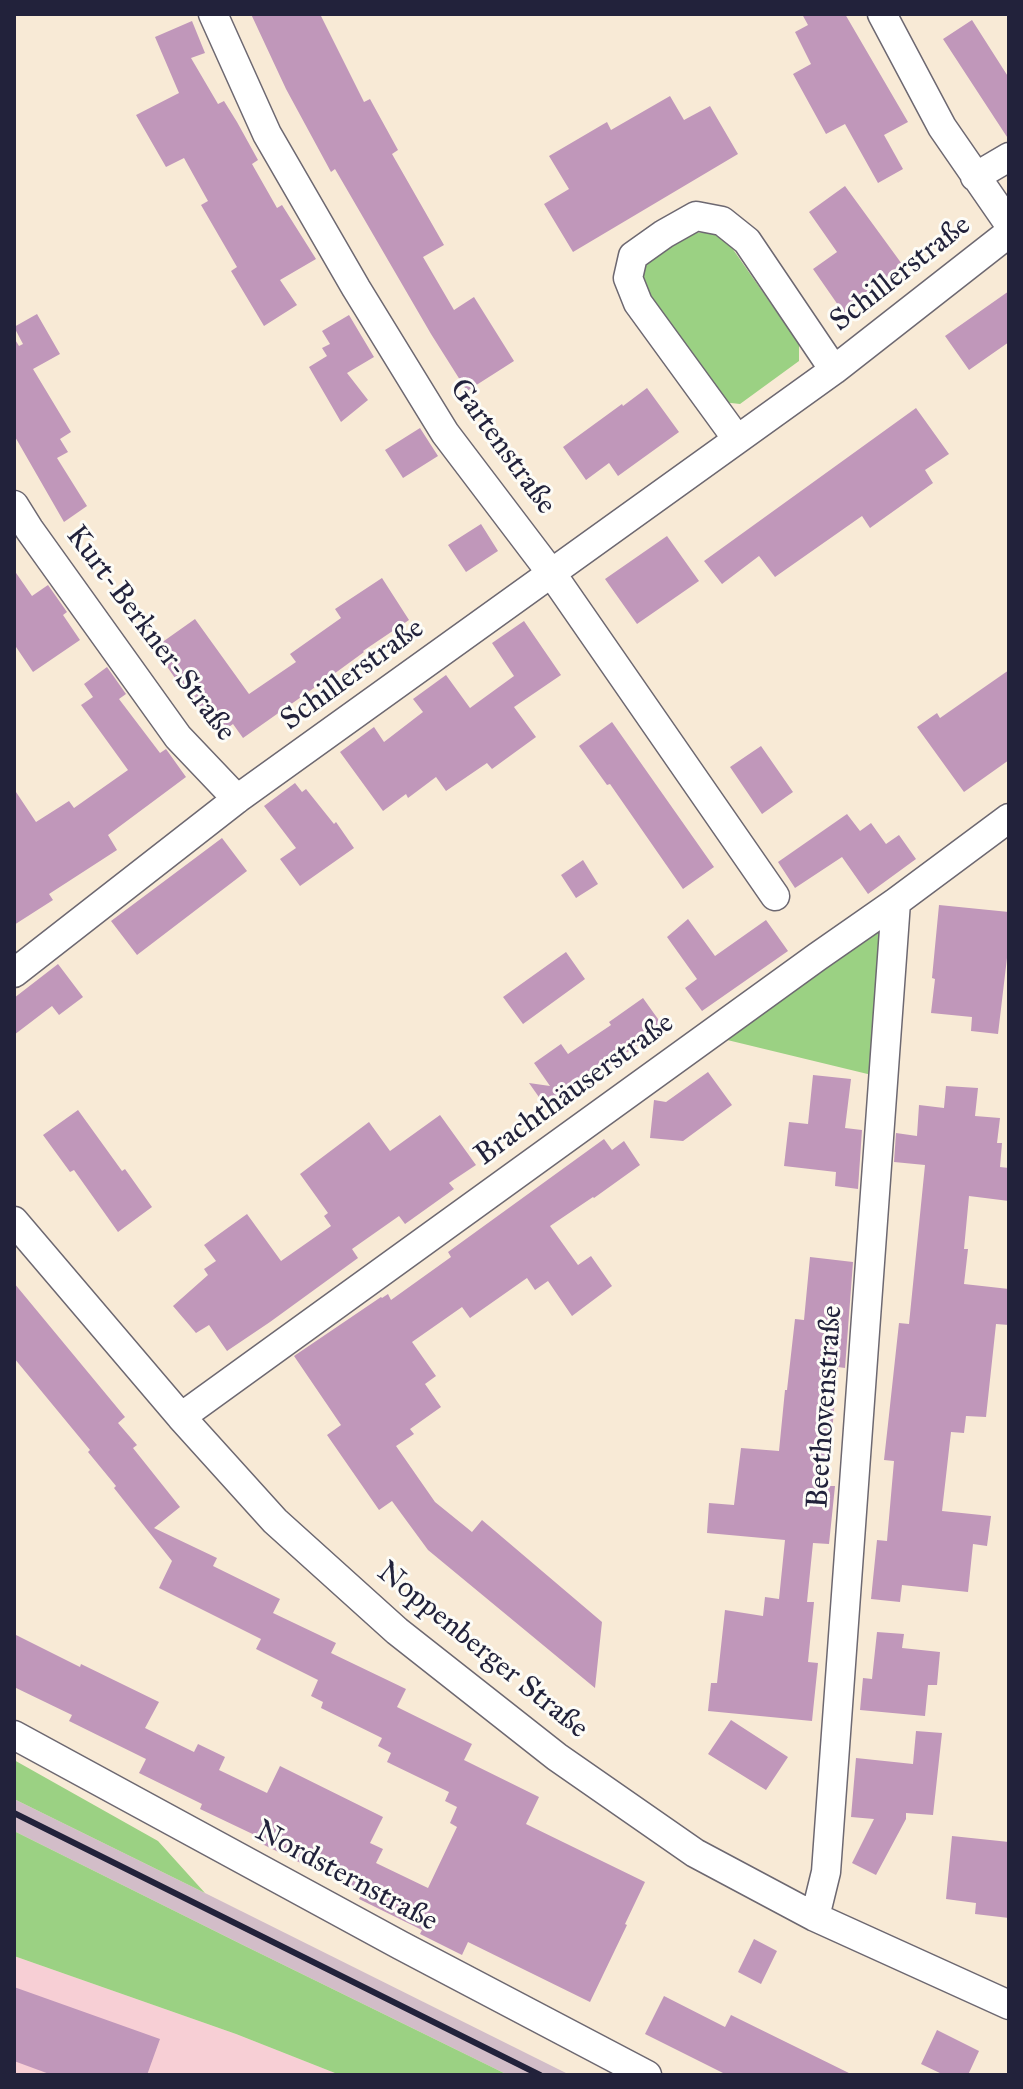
<!DOCTYPE html>
<html>
<head>
<meta charset="utf-8">
<style>
  body { margin:0 }
  #map { position:relative; width:1023px; height:2089px; overflow:hidden; background:#f8ead6; font-family:"IM FELL Great Primer",serif }
  canvas { display:block }
  .frame { position:absolute; inset:0; border:16px solid #22223b; pointer-events:none }
</style>
</head>
<body>
<div id="map">
<canvas width="1023" height="2089"></canvas>
<div class="frame"></div>
</div>
<script>
const c = document.querySelector('canvas').getContext('2d');
c.lineJoin = 'round';
function paint(path, color) { c.fillStyle = color; c.fill(path, 'evenodd'); }
const shape = rows => new Path2D(rows.map(r => 'M' + r).join(''));
function stroke(path, color, width, dash) { c.strokeStyle = color; c.lineWidth = width; c.lineCap = dash ? 'butt' : 'round'; c.setLineDash(dash || []); c.stroke(path); }
function label(font, color, halo, rows, align = 'center') {
  c.font = font + ' "IM FELL Great Primer",serif'; c.lineWidth = 6; c.setLineDash([]); c.textBaseline = 'middle'; c.strokeStyle = halo; c.fillStyle = color; for (const [text, x, y, turn = 0] of rows) {
    c.save(); c.translate(x, y); c.rotate((+turn || 0) * Math.PI / 180); c.textAlign = isNaN(turn) ? turn : align; if (halo) c.strokeText(text, 0, 0); c.fillText(text, 0, 0); c.restore();
  }
}
const built = shape([
  [14,1956,236,2034,340,2075,14,2075]
]);
const industrial = shape([
  [14,1799,205,1893,570,2075,508,2075,245,1946,14,1831]
]);
const green = shape([
  [712,232,730,245,799,344,799,361,740,404,722,402,649,300,642,281,647,260,690,233],
  [891,911,880,1077,719,1038],
  [14,1760,158,1841,205,1893,14,1799],
  [14,1831,245,1946,508,2075,340,2075,236,2034,14,1956]
]);
const building = shape([
  [251,14,320,14,364,102,370,99,398,150,392,154,444,245,423,257,454,310,474,297,514,361,467,391,431,334,335,169,331,172,286,89],
  [802,14,845,14,908,122,884,135,903,169,878,183,845,124,826,134,793,74,811,64,795,32,808,25],
  [972,20,1009,78,1009,140,943,39],
  [192,21,205,53,191,58,218,104,224,101,237,122,258,160,252,164,277,208,282,205,316,259,280,280,297,305,264,326,231,271,237,267,201,205,208,201,184,158,166,167,136,115,179,93,155,37],
  [670,96,684,120,710,106,738,154,573,252,544,204,569,189,549,156,607,122,611,130],
  [845,186,907,271,845,315,813,269,837,252,809,212],
  [1009,291,1009,342,969,370,945,336],
  [37,314,60,354,33,369,71,432,60,439,68,452,57,458,87,506,64,522,14,435,14,338,19,346,23,344,14,327],
  [349,315,374,357,347,373,368,400,341,422,309,367,327,356,322,348,330,344,322,331],
  [647,388,679,432,618,476,609,463,586,480,563,447,622,404,623,406],
  [916,408,949,454,925,470,933,483,870,528,862,516,775,577,759,556,722,584,704,561],
  [420,428,438,456,403,478,385,450],
  [481,524,498,551,466,572,448,545],
  [667,536,699,581,637,624,605,579],
  [14,570,32,596,48,585,67,612,63,615,80,640,33,672,14,644],
  [382,578,409,620,363,651,364,652,338,671,243,738,233,724,219,734,199,706,196,708,154,648,195,619,249,694,296,662,290,654,341,618,335,609],
  [524,621,561,675,514,707,536,737,492,769,487,763,446,791,436,777,408,798,406,794,383,811,340,752,374,727,384,742,423,712,413,699,446,675,470,708,514,676,492,643],
  [107,667,126,694,119,699,160,753,166,749,186,777,108,835,117,850,49,894,53,900,14,925,14,789,36,822,69,801,74,808,128,770,81,705,93,697,84,684],
  [1009,670,1009,760,964,792,917,727,937,713,940,718],
  [612,722,714,867,683,889,610,784,607,785,579,746],
  [761,746,793,792,762,814,730,767],
  [295,783,302,792,306,789,334,824,336,822,354,848,300,886,280,859,296,848,264,806],
  [847,814,860,831,871,823,886,844,899,835,916,859,868,894,842,857,795,888,778,862],
  [222,838,247,871,137,955,111,921],
  [583,860,598,884,576,898,561,875],
  [939,905,1009,912,1009,941,998,1034,971,1031,972,1017,931,1013,935,979,932,978],
  [688,919,715,956,766,920,788,951,702,1011,685,988,697,979,667,937],
  [566,952,585,979,523,1024,503,997],
  [58,964,83,997,59,1015,52,1006,14,1035,14,998],
  [643,998,663,1026,576,1090,588,1091,553,1117,529,1083,550,1086,534,1063,561,1044,568,1054,611,1025,609,1022],
  [708,1072,732,1105,683,1141,650,1138,654,1100,666,1102],
  [813,1075,851,1079,845,1128,862,1130,858,1189,835,1186,836,1172,784,1166,789,1122,808,1124],
  [946,1086,978,1088,975,1116,1000,1118,997,1143,1002,1143,1000,1167,1009,1168,1009,1201,969,1196,964,1249,968,1249,964,1284,1009,1289,1009,1325,996,1324,986,1417,966,1416,964,1433,951,1432,942,1511,991,1516,987,1546,973,1544,968,1592,902,1585,900,1602,871,1599,877,1540,887,1541,894,1461,884,1460,888,1424,899,1323,909,1324,925,1165,894,1162,896,1133,917,1136,919,1105,944,1108],
  [78,1110,122,1171,125,1169,152,1207,118,1232,74,1170,70,1172,43,1135],
  [440,1115,476,1165,449,1183,454,1189,405,1224,399,1216,352,1249,358,1258,270,1322,227,1351,209,1325,196,1333,173,1306,208,1275,204,1269,216,1261,204,1245,247,1214,281,1261,331,1226,324,1216,328,1213,300,1174,369,1122,390,1151],
  [604,1139,612,1150,624,1141,640,1165,594,1198,593,1197,550,1226,578,1265,591,1256,612,1286,572,1316,548,1281,535,1290,527,1278,470,1318,462,1307,412,1342,436,1376,425,1384,441,1407,410,1429,414,1434,396,1446,435,1502,472,1532,482,1520,602,1622,595,1688,428,1550,392,1501,379,1510,327,1435,341,1425,294,1356,381,1297,382,1298,388,1294,391,1300,451,1257,448,1252],
  [810,1257,853,1262,845,1368,838,1367,827,1486,835,1486,829,1544,813,1543,807,1602,814,1602,808,1662,818,1663,812,1721,708,1711,711,1683,717,1683,725,1610,763,1616,765,1597,779,1599,785,1540,707,1533,709,1503,734,1505,741,1448,779,1451,785,1390,787,1390,795,1319,804,1320],
  [14,1283,125,1417,118,1423,137,1445,133,1448,180,1507,154,1528,217,1558,213,1566,280,1599,273,1613,336,1643,331,1653,406,1689,397,1707,472,1744,464,1760,539,1797,526,1824,645,1882,625,1924,627,1925,590,2002,468,1942,462,1955,420,1934,422,1930,359,1899,362,1893,258,1842,261,1838,200,1809,202,1804,139,1773,146,1759,69,1721,72,1715,14,1687,14,1634,80,1667,81,1664,159,1702,145,1728,194,1752,198,1744,225,1757,219,1770,267,1793,280,1766,383,1817,370,1843,383,1849,376,1863,428,1888,457,1827,450,1823,457,1807,445,1801,449,1792,387,1762,391,1753,378,1746,382,1738,321,1708,323,1702,311,1696,318,1680,256,1649,261,1639,159,1588,172,1561,114,1488,116,1486,88,1452,90,1450,14,1358],
  [877,1632,904,1634,902,1648,940,1652,937,1685,928,1685,925,1716,860,1710,863,1678,872,1679],
  [731,1720,788,1757,766,1790,708,1754],
  [916,1731,942,1733,933,1815,906,1813,906,1819,876,1875,852,1863,874,1819,851,1817,856,1758,913,1764],
  [952,1836,1009,1842,1009,1918,975,1914,976,1903,946,1899],
  [754,1939,777,1951,761,1984,738,1972],
  [14,1987,160,2039,147,2075,52,2075,14,2061],
  [664,1996,725,2027,731,2015,853,2075,727,2075,645,2034],
  [937,2030,979,2051,968,2075,944,2075,921,2064]
]);
const street = shape([
  [213,14,267,134,356,288,445,433,552,574,775,896],
  [882,14,942,127,1009,224],
  [975,177,1009,157],
  [737,439,638,303,628,278,633,256,664,234,696,216,722,221,747,241,834,370],
  [14,505,29,529,178,737,237,799],
  [14,973,237,799,834,370,1009,233],
  [14,1221,181,1417,275,1521,397,1631,557,1757,695,1853,815,1917,1009,2005],
  [181,1417,817,957,896,902,1009,818],
  [14,1735,400,1945,647,2075],
  [815,1917,826,1872,896,902]
]);
const rail = shape([
  [14,1813,540,2075]
]);
const streetNames = [
  ["Schillerstraße",901,274,-38],
  ["Gartenstraße",502,447,54],
  ["Kurt-Berkner-Straße",150,634,53],
  ["Schillerstraße",353,675,-36],
  ["Brachthäuserstraße",575,1090,-36],
  ["Beethovenstraße",826,1407,-86],
  ["Noppenberger Straße",482,1651,39],
  ["Nordsternstraße",346,1877,28]
];
paint(built, '#f7cfd5');
paint(industrial, '#d2bdc8');
paint(green, '#9bd183');
paint(building, '#c097ba');
stroke(street, '#6d6871', 31);
stroke(street, '#fff', 28);
stroke(rail, '#22223b', 6);
label('30px', '#22223b', '#fdfcf7', streetNames);
</script>
</body>
</html>
